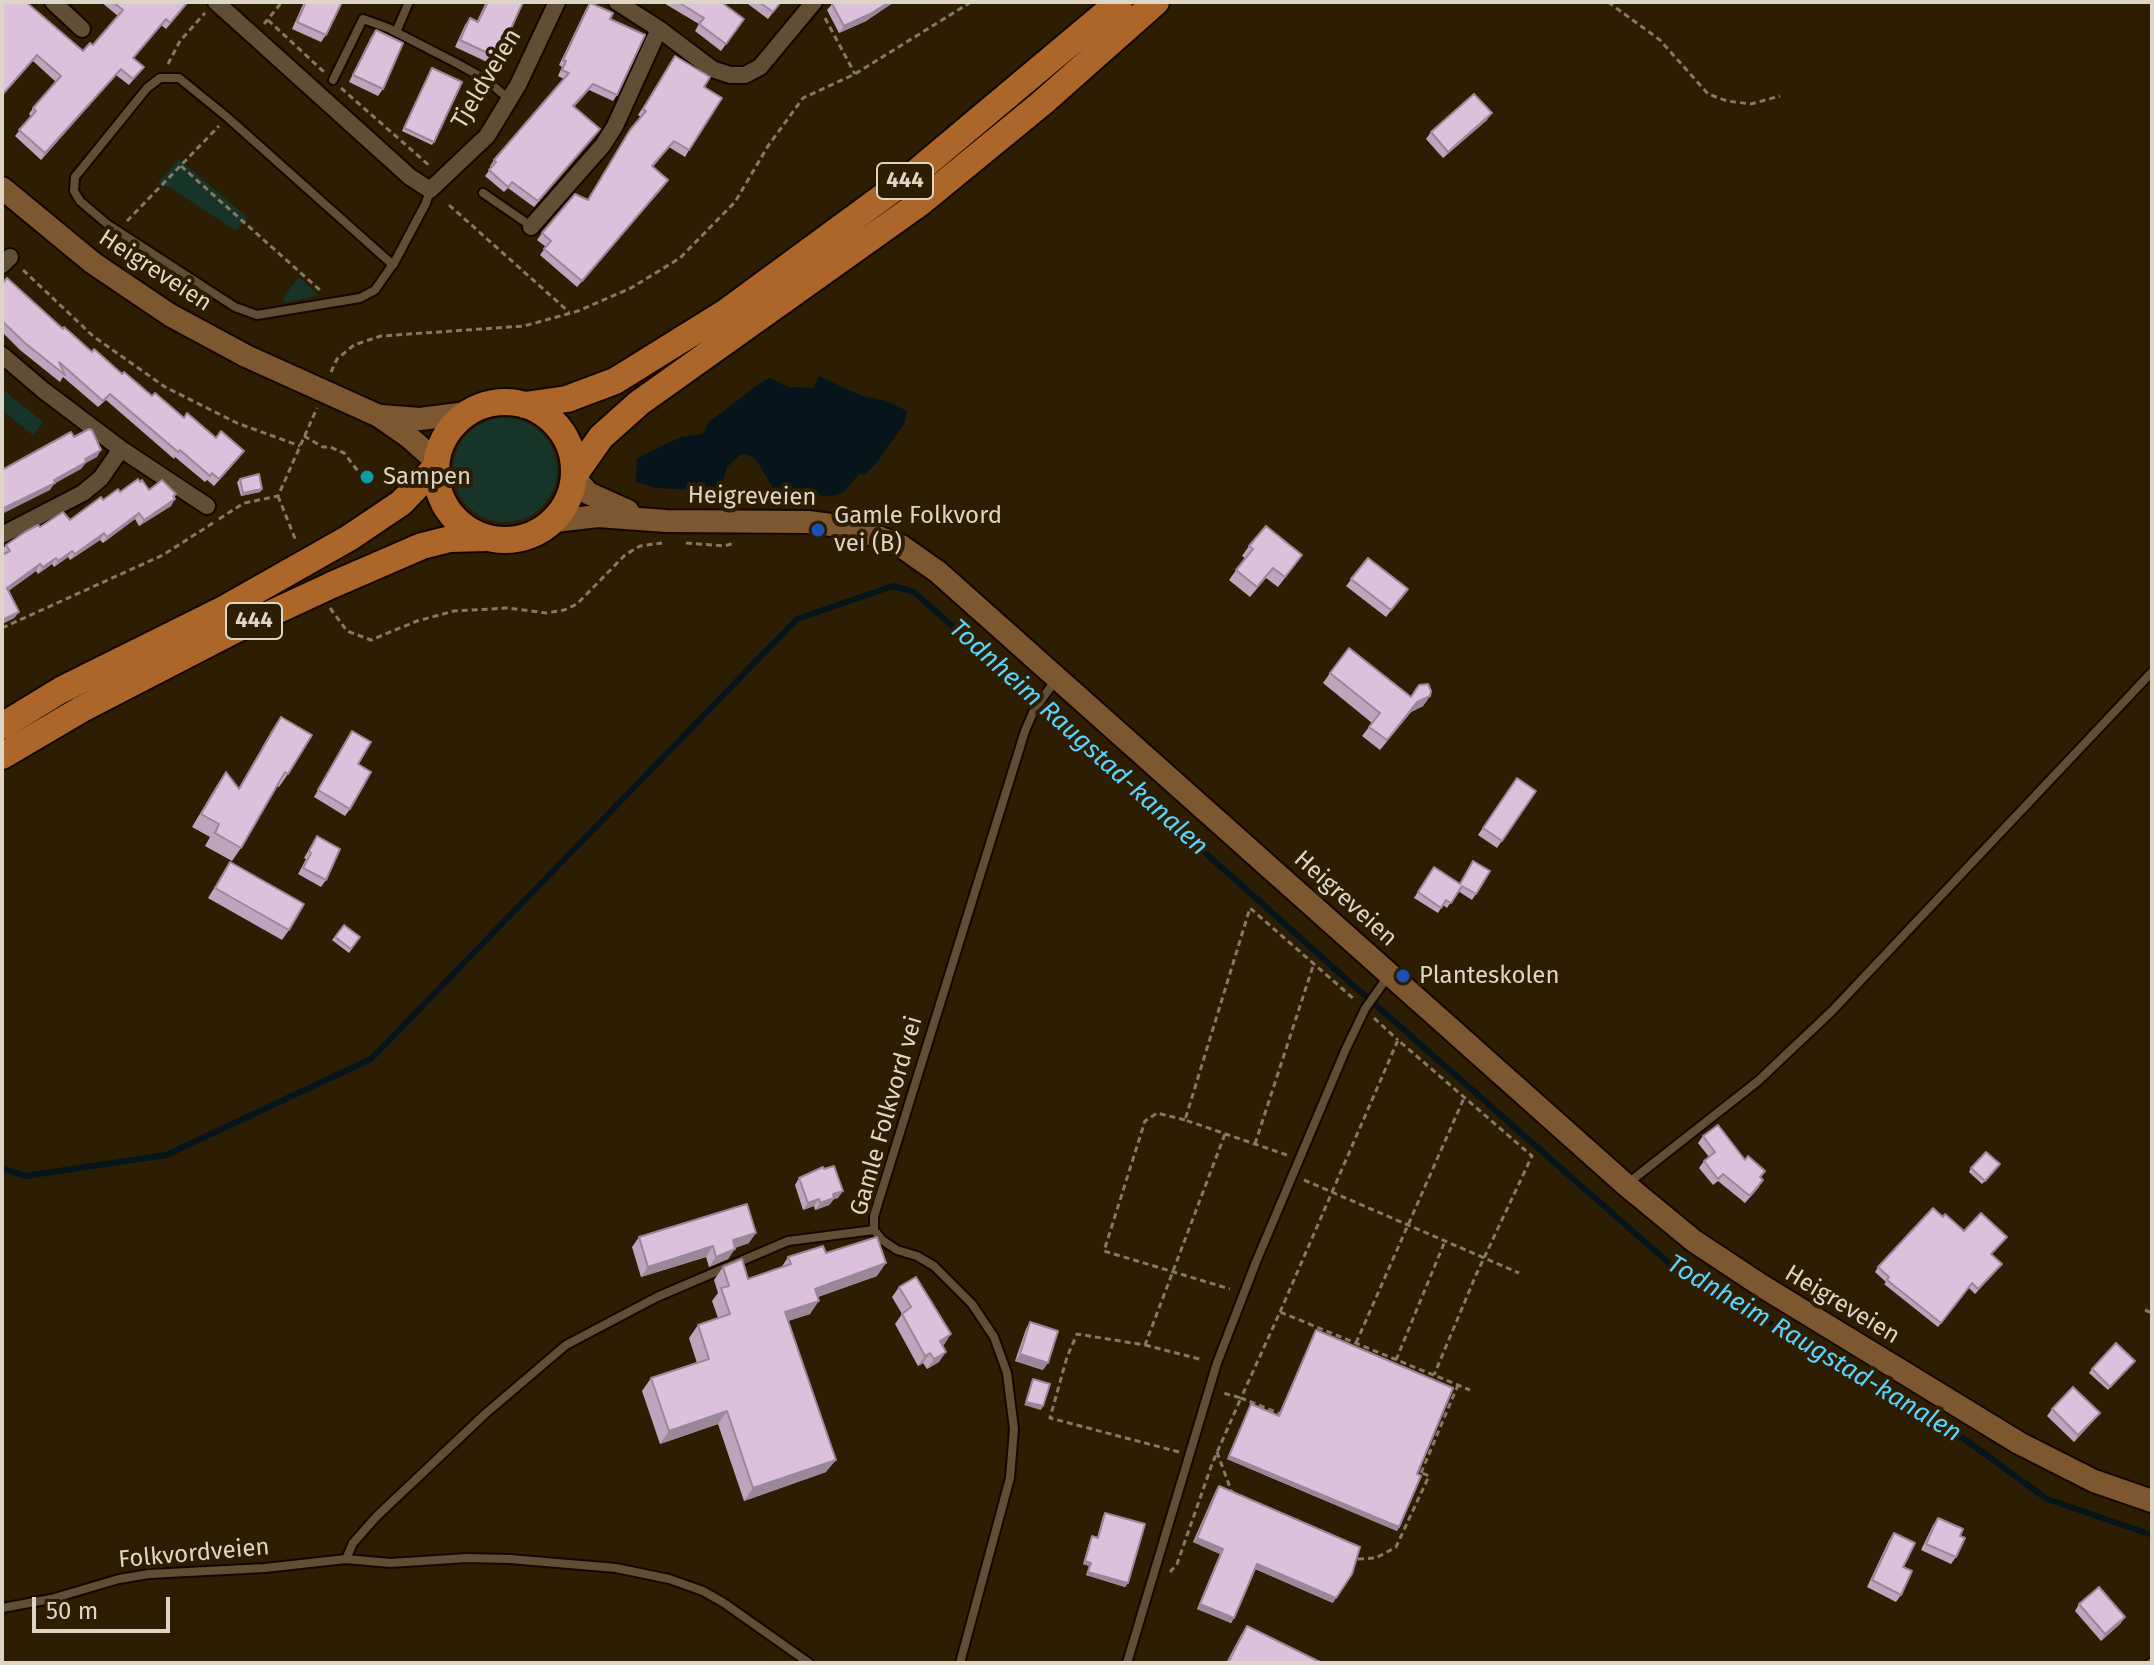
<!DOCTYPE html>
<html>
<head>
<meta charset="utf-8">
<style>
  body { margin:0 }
  #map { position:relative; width:2154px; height:1665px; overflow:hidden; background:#2d1e03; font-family:"Fira Sans",sans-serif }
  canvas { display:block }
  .frame { position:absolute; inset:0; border:4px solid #dfd5c6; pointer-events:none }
  .scale { position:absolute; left:32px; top:1597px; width:138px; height:36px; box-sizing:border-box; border:4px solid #dfd5c6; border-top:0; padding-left:10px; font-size:24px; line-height:28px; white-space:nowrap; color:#dfd5c6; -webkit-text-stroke:6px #2d1e03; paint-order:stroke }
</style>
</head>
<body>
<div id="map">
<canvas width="2154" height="1665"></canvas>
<div class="frame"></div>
<div class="scale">50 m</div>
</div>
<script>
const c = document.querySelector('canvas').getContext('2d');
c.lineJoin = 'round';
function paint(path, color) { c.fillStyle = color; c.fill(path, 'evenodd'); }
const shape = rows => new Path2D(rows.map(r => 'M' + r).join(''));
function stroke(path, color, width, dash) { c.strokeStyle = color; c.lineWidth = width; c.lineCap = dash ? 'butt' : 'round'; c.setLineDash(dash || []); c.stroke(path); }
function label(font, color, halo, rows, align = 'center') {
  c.font = font + ' "Fira Sans",sans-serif'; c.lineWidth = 8; c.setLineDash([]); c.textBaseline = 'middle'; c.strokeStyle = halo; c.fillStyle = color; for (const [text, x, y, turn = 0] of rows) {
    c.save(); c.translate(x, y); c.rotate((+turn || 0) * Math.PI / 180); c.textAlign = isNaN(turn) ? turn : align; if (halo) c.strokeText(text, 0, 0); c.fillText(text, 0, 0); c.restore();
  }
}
const green = shape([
  [179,159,248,218,236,231,171,188,158,183],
  [301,278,318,295,286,303,282,299,297,279],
  [2,389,43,422,33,435,2,410],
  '453 470a52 52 0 1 1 104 0a52 52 0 1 1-104 0Z'
]);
const water = shape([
  [819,376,862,396,887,401,907,411,904,424,875,465,865,474,859,474,845,491,837,495,827,496,777,490,773,488,755,458,745,454,740,455,727,467,721,488,717,491,656,488,636,482,637,458,681,437,703,434,709,422,763,381,770,378,788,387,813,388]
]);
const stream = shape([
  [2,1168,25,1176,166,1155,371,1059,797,619,893,586,914,592,1354,986,1670,1264,1949,1428,2047,1499,2152,1535]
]);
const path = shape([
  [1608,2,1660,40,1708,94,1727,101,1751,104,1780,96],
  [825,18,855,74],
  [268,20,324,72],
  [264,24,282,2],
  [168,64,180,41,205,13],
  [341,88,431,167],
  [181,166,321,291],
  [449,205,569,312],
  [127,221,219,126],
  [23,270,93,336,165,387,237,423,300,446],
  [331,372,337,359,354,345,381,336,524,326,578,311,631,288,680,258,735,202,768,146,803,98,855,74,971,2],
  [304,436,323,447,330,447,344,453,361,475],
  [278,496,296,541],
  [219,519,244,503,278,496,317,408],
  [686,543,724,546,734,543],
  [330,608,347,631,371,640,417,621,454,611,508,608,546,613,564,610,577,604,625,555,640,546,662,543],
  [2,628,163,555,213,523],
  [1374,1018,1398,1040],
  [1185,1120,1157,1113,1145,1121,1104,1251,1230,1289],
  [1255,1144,1314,963],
  [1287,1155,1185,1120,1250,908,1354,999],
  [1304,1180,1519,1273],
  [2145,1310,2152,1313],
  [1280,1312,1398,1040,1532,1156,1476,1275,1434,1375],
  [1356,1343,1464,1098],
  [1145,1345,1203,1360],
  [1396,1360,1445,1241],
  [1283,1415,1241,1398,1280,1312,1470,1390],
  [1179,1452,1050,1418,1067,1357,1077,1334,1145,1345,1225,1134],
  [1217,1452,1232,1493],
  [1421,1473,1458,1385],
  [1358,1559,1376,1558,1396,1547,1429,1476,1415,1470],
  [1170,1572,1177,1564,1212,1464,1241,1398,1223,1393]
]);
const service = shape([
  [396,32,409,2],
  [333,80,363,19,388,28,458,64,485,79,509,99],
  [483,193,531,226],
  [393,265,227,117,179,78,160,78,147,88,75,177,74,191,80,201,107,224,235,307,257,315,360,298,375,290,391,267,393,265,426,203,430,190],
  [1627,1184,1758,1081,1832,1011,2152,672],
  [346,1559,353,1543,377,1516,485,1414,566,1345,657,1297,788,1241,874,1230],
  [2,1608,51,1599,119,1579,149,1574,265,1568,346,1559,390,1563,467,1558,510,1559,616,1568,669,1579,703,1591,724,1603,809,1663],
  [960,1663,1010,1478,1014,1429,1007,1373,994,1337,972,1304,934,1266,917,1256,897,1250,882,1240,874,1230,874,1216,1025,731,1035,708,1056,680],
  [1127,1663,1217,1363,1256,1262,1345,1051,1365,1009,1389,975],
  [2150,1663,2152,1662]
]);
const minor = shape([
  [53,2,82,29],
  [216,2,410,177,430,190,487,136,518,85,557,2],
  [617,2,659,29,712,69,730,75,745,75,760,67,814,2],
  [531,227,603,145,615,126,659,29],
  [2,265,10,257],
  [2,355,43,390,121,449,207,506],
  [2,535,83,493,101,478,121,449]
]);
const secondary = shape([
  [2,188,93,263,170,315,246,356,379,416,409,437,436,461],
  [381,416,420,419,467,413],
  [575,478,588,493,628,511],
  [555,521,598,516,666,521,808,522,855,528,901,546,938,572,1626,1185,1694,1241,1762,1286,2019,1443,2094,1481,2152,1501]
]);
const trunk = shape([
  '436 471a69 69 0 1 1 138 0a69 69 0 1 1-138 0Z',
  [525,405,567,399,615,381,726,312,914,174,1119,2],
  [575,474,601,437,639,403,920,203,1042,103,1156,2],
  [2,726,61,690,222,610,349,538,401,503,436,467],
  [2,756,82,709,233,631,332,585,422,546,450,539,486,538]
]);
const wall = shape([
  [2,2,83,51,93,45,118,16,101,2,184,2,182,10,166,29,161,25,133,58,139,73,129,85,116,75,41,160,15,136,31,116,29,114,33,108,56,82,33,61,2,96],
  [304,2,342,2,326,35,321,42,292,29],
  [486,2,523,2,499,55,494,62,489,59,487,62,455,47,465,25,470,18,477,21],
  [662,2,721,2,744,19,721,51,695,31,699,24],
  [749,2,781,2,768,19,748,4],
  [834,2,894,2,866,21,839,33,827,10],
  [590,3,610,19,617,95,613,101,589,90,574,107,596,135,534,207,508,188,504,192,485,176,491,168,490,166,494,160,564,79,558,76,562,67,559,65,586,9],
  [376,30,383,89,378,96,349,82,371,37],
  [671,63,704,87,689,150,685,157,669,147,653,167,664,186,577,287,540,255,546,247,537,240,542,233,588,200,641,117,638,115],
  [432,68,434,142,432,145,402,131],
  [1487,120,1443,158,1426,139,1431,132],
  [2,284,152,396,239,458,214,486,207,480,205,482,175,457,174,459,106,400,98,407,63,377,60,382,20,350,2,332],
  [240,479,262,489,260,492,241,496,237,482],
  [149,490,176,494,171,506,139,526,135,519,103,543,100,540,70,560,68,557,54,567,52,564,38,574,36,571,8,591,19,612,14,618,2,624,4,554,2,550,6,545,40,527,70,520,103,500,120,492],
  [1249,546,1295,565,1278,587,1266,578,1250,597,1229,580,1245,558,1242,556],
  [1368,558,1408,589,1386,617,1346,586],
  [1330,673,1411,697,1430,696,1423,706,1411,712,1380,750,1362,736,1372,723,1323,683],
  [281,717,288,774,279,787,277,786,241,848,232,861,205,846,210,837,192,827,217,785,226,772,239,788,272,730],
  [352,731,358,764,350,809,345,816,314,797],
  [1517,778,1536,791,1497,848,1478,835],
  [317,836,326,880,321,887,298,874,306,859,304,858],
  [230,862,289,930,282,940,208,898],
  [1434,867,1459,883,1490,871,1472,900,1458,891,1447,908,1443,905,1438,913,1414,898],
  [344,925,360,937,349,953,332,940],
  [1703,1136,1760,1177,1759,1187,1745,1203,1718,1181,1713,1185,1699,1168,1704,1161,1709,1157,1698,1143],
  [1971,1168,1997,1168,1982,1184,1969,1172],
  [799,1178,838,1198,834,1199,829,1205,815,1210,814,1206,803,1210,795,1185],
  [1943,1217,1964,1231,2007,1237,1991,1255,2002,1264,1998,1269,1975,1294,1969,1288,1938,1327,1884,1284,1886,1282,1875,1272,1878,1267],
  [639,1237,749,1243,735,1248,728,1259,709,1267,706,1257,641,1277,632,1247],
  [826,1253,877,1276,818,1297,810,1314,788,1321,826,1472,744,1501,718,1424,660,1444,642,1391,651,1378,697,1363,689,1338,698,1325,718,1318,712,1301,718,1293,714,1280,723,1267,748,1279,781,1268,788,1257],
  [899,1287,944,1345,942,1346,939,1362,927,1369,923,1363,918,1366,895,1324,902,1314,892,1297],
  [1030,1322,1043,1370,1015,1361,1026,1329],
  [1316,1330,1417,1474,1399,1527,1397,1531,1227,1459,1251,1404,1278,1416],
  [2135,1361,2108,1390,2089,1373,2092,1369],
  [2052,1409,2100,1413,2095,1419,2074,1442,2047,1416],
  [1219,1486,1333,1603,1255,1569,1234,1618,1231,1623,1197,1609,1220,1554,1193,1542,1216,1490],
  [1105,1513,1128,1583,1125,1587,1086,1575,1089,1566,1083,1564,1090,1540,1092,1536,1097,1538,1103,1516],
  [1938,1518,1960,1536,1956,1557,1951,1564,1921,1550,1933,1525],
  [1894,1533,1903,1567,1901,1595,1896,1602,1867,1587,1889,1540],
  [2079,1604,2125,1617,2120,1624,2101,1641,2075,1611],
  [1247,1626,1322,1663,1226,1663,1241,1635]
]);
const shadedWall = shape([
  [889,2,894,2,866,21,839,33,844,26],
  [121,69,116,75,41,160,45,153],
  [1492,113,1487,120,1443,158,1448,152],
  [668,180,664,186,577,287,582,281],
  [101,450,97,457,86,463,81,469,54,484,50,490,2,514,2,509,85,459],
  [262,489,260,492,241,496,243,493],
  [175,499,171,506,139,526,144,520],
  [139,513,135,519,103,543,107,537],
  [104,533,100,540,70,560,75,554],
  [72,551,68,557,54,567,58,561],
  [56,558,52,564,38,574,43,567],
  [40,564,36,571,3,595,7,588],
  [19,612,14,618,2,624,2,620],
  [1430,696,1423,706,1411,712,1380,750,1417,702],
  [843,1191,838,1198,834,1199,829,1205,815,1210,820,1203,833,1194],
  [819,1199,814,1206,803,1210,808,1203],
  [756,1233,749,1243,726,1250,733,1240],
  [713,1246,706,1257,641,1277,648,1267],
  [735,1249,728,1259,709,1267,716,1257],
  [886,1263,877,1276,806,1301,815,1289],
  [819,1301,810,1314,776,1325,785,1312],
  [951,1334,944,1345,933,1351,940,1341],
  [946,1352,939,1362,927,1369,934,1359],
  [930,1353,923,1363,918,1366,925,1356],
  [1020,1354,1048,1363,1043,1370,1015,1361],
  [1026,1402,1043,1406,1041,1410,1024,1405],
  [727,1411,718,1424,660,1444,669,1431],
  [2100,1413,2095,1419,2074,1442,2078,1435],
  [1229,1456,1399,1527,1397,1531,1227,1459],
  [836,1460,826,1472,744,1501,753,1488],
  [1197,1538,1223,1549,1220,1554,1193,1542],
  [1085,1561,1091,1563,1089,1566,1083,1564],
  [1257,1564,1336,1598,1333,1603,1253,1568],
  [1088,1572,1128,1583,1125,1587,1086,1575],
  [1200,1604,1234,1618,1231,1623,1197,1609],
  [2125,1617,2120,1624,2101,1641,2105,1634]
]);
const building = shape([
  [2,2,26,2,83,51,90,43,93,45,123,10,113,2,184,2,186,4,170,23,166,19,133,58,144,67,133,79,121,69,45,153,19,130,36,111,33,108,61,76,37,55,2,95,2,2],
  [306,2,342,2,326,35,297,22,306,2],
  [488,2,523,2,499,55,493,53,492,55,460,40,470,18,478,22,488,2],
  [678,2,721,2,744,19,726,44,699,24,704,18,678,2],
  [759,2,781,2,773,12,759,2],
  [834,2,889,2,870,14,844,26,832,4,834,2],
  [590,3,613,13,610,19,645,35,617,95,593,84,573,106,600,129,538,201,512,182,508,187,489,170,496,162,494,160,569,73,562,70,566,61,563,60,590,3],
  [376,30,403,43,383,89,353,75,376,30],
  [675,56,710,77,704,87,722,98,689,150,674,141,652,166,668,180,582,281,544,249,551,241,542,233,575,194,588,200,630,130,646,111,643,109,675,56],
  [432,68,462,82,434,142,404,128,432,68],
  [1474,94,1492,113,1448,152,1431,132,1474,94],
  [7,278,63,329,64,327,92,352,94,349,122,374,124,372,152,396,155,393,184,418,187,413,216,438,221,431,244,451,219,479,212,473,210,476,180,450,178,452,110,394,103,401,59,362,65,375,25,343,2,321,2,284,7,278],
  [89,429,92,430,101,450,85,459,86,462,54,480,55,483,2,509,2,470,71,432,74,437,89,429],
  [259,474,262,489,243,493,240,479,259,474],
  [138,479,140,482,142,480,149,490,162,480,176,494,173,496,175,499,144,520,139,513,107,537,104,533,75,554,72,551,58,561,56,558,43,567,40,564,7,588,19,612,2,620,2,555,10,551,6,545,25,532,38,525,40,527,63,512,70,520,101,497,103,500,118,489,120,492,138,479],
  [1266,526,1302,555,1285,577,1273,568,1257,587,1236,570,1253,549,1249,546,1266,526],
  [1368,558,1408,589,1391,610,1351,579,1368,558],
  [1349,648,1411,697,1419,685,1428,684,1431,691,1430,696,1417,702,1387,740,1369,727,1380,713,1330,673,1349,648],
  [281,717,312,735,288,774,285,772,241,848,215,833,219,824,201,814,226,772,239,789,281,717],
  [352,731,371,742,358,764,371,772,350,809,318,790,352,731],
  [1517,778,1536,791,1502,841,1483,828,1517,778],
  [317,836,340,849,326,880,303,868,311,853,309,851,317,836],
  [1473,861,1490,871,1476,894,1462,886,1451,903,1446,900,1441,908,1418,892,1434,867,1460,884,1473,861],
  [230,862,304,904,289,930,215,888,230,862],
  [344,925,360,937,351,949,335,937,344,925],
  [1718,1125,1745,1160,1748,1156,1765,1171,1760,1177,1763,1180,1750,1196,1723,1174,1718,1179,1704,1161,1715,1152,1703,1136,1718,1125],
  [1986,1152,2000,1164,1985,1181,1971,1168,1986,1152],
  [834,1166,843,1191,833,1194,834,1198,820,1203,819,1199,808,1203,799,1178,823,1167,824,1169,834,1166],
  [747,1204,756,1233,733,1240,735,1249,716,1257,713,1246,648,1267,639,1237,747,1204],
  [1933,1208,1943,1217,1945,1214,1964,1231,1981,1213,2007,1237,1991,1254,2002,1264,1978,1289,1972,1283,1941,1323,1887,1280,1889,1277,1878,1267,1933,1208],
  [877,1237,886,1263,815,1289,819,1301,785,1312,836,1460,753,1488,727,1411,669,1431,651,1378,709,1359,698,1325,730,1314,721,1288,729,1286,723,1267,742,1259,748,1279,791,1264,788,1257,823,1246,826,1253,877,1237],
  [916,1277,951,1334,940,1341,946,1352,934,1359,930,1353,925,1356,902,1314,911,1307,899,1287,916,1277],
  [1030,1322,1058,1331,1048,1363,1020,1354,1030,1322],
  [1316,1330,1453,1388,1417,1474,1421,1476,1399,1527,1229,1456,1251,1404,1279,1416,1316,1330],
  [2116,1343,2135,1361,2110,1387,2092,1369,2116,1343],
  [1033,1379,1050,1384,1043,1406,1026,1402,1033,1379],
  [2073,1387,2100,1413,2078,1435,2052,1409,2073,1387],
  [1219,1486,1360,1547,1352,1574,1336,1598,1257,1564,1234,1618,1200,1604,1223,1549,1197,1538,1219,1486],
  [1105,1513,1145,1524,1128,1583,1088,1572,1091,1563,1085,1561,1092,1536,1098,1538,1105,1513],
  [1938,1518,1963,1529,1960,1536,1965,1538,1956,1557,1926,1544,1938,1518],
  [1894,1533,1915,1543,1903,1567,1912,1571,1901,1595,1872,1580,1894,1533],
  [2099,1587,2125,1617,2105,1634,2079,1604,2099,1587],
  [1247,1626,1322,1663,1228,1663,1247,1626]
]);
const markers = [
  [367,477,8,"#0f9aa8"],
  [818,530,8,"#1a4fb4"],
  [1403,976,8,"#1a4fb4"]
];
const shields = [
  [905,181,56],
  [254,621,56]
];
const shieldNames = [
  ["444",905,181],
  ["444",254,621]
];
const streetNames = [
  ["Tjeldveien",487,79,-59],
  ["Heigreveien",155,271,33],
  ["Heigreveien",752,497,1],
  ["Heigreveien",1345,899,42],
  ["Gamle Folkvord vei",887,1116,-74],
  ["Heigreveien",1842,1305,31],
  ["Folkvordveien",194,1554,-5]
];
const poiNames = [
  ["Sampen",383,477],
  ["Gamle Folkvord",834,516],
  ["vei (B)",834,544],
  ["Planteskolen",1419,976]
];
const waterNames = [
  ["Todnheim Raugstad-kanalen",1078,738,42],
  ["Todnheim Raugstad-kanalen",1814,1349,31]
];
paint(green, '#163528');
paint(water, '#05151b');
stroke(stream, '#05151b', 6);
stroke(service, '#150700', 12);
stroke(minor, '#150700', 20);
stroke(secondary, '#150700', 26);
stroke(trunk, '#150700', 30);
stroke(path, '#857964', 3, [6, 4]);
stroke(service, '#604f34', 8);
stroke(minor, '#604f34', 16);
stroke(secondary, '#7d5730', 22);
stroke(trunk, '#ad662a', 26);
paint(wall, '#bda6bd');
paint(shadedWall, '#9a879a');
paint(building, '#dcc1dc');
stroke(building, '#9a879a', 2);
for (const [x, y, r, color] of markers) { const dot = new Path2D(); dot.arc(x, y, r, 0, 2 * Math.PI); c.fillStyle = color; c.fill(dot); stroke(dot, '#2d1e03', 3); }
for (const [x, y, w] of shields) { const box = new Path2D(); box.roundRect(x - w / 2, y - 18, w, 36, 6); c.fillStyle = '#2d1e03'; c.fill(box); stroke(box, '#dfd5c6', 2); }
label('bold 22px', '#dfd5c6', null, shieldNames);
label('24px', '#dfd5c6', '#2d1e03', streetNames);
label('24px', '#dfd5c6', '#2d1e03', poiNames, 'left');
label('italic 26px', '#59d3fe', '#2d1e03', waterNames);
</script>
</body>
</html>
